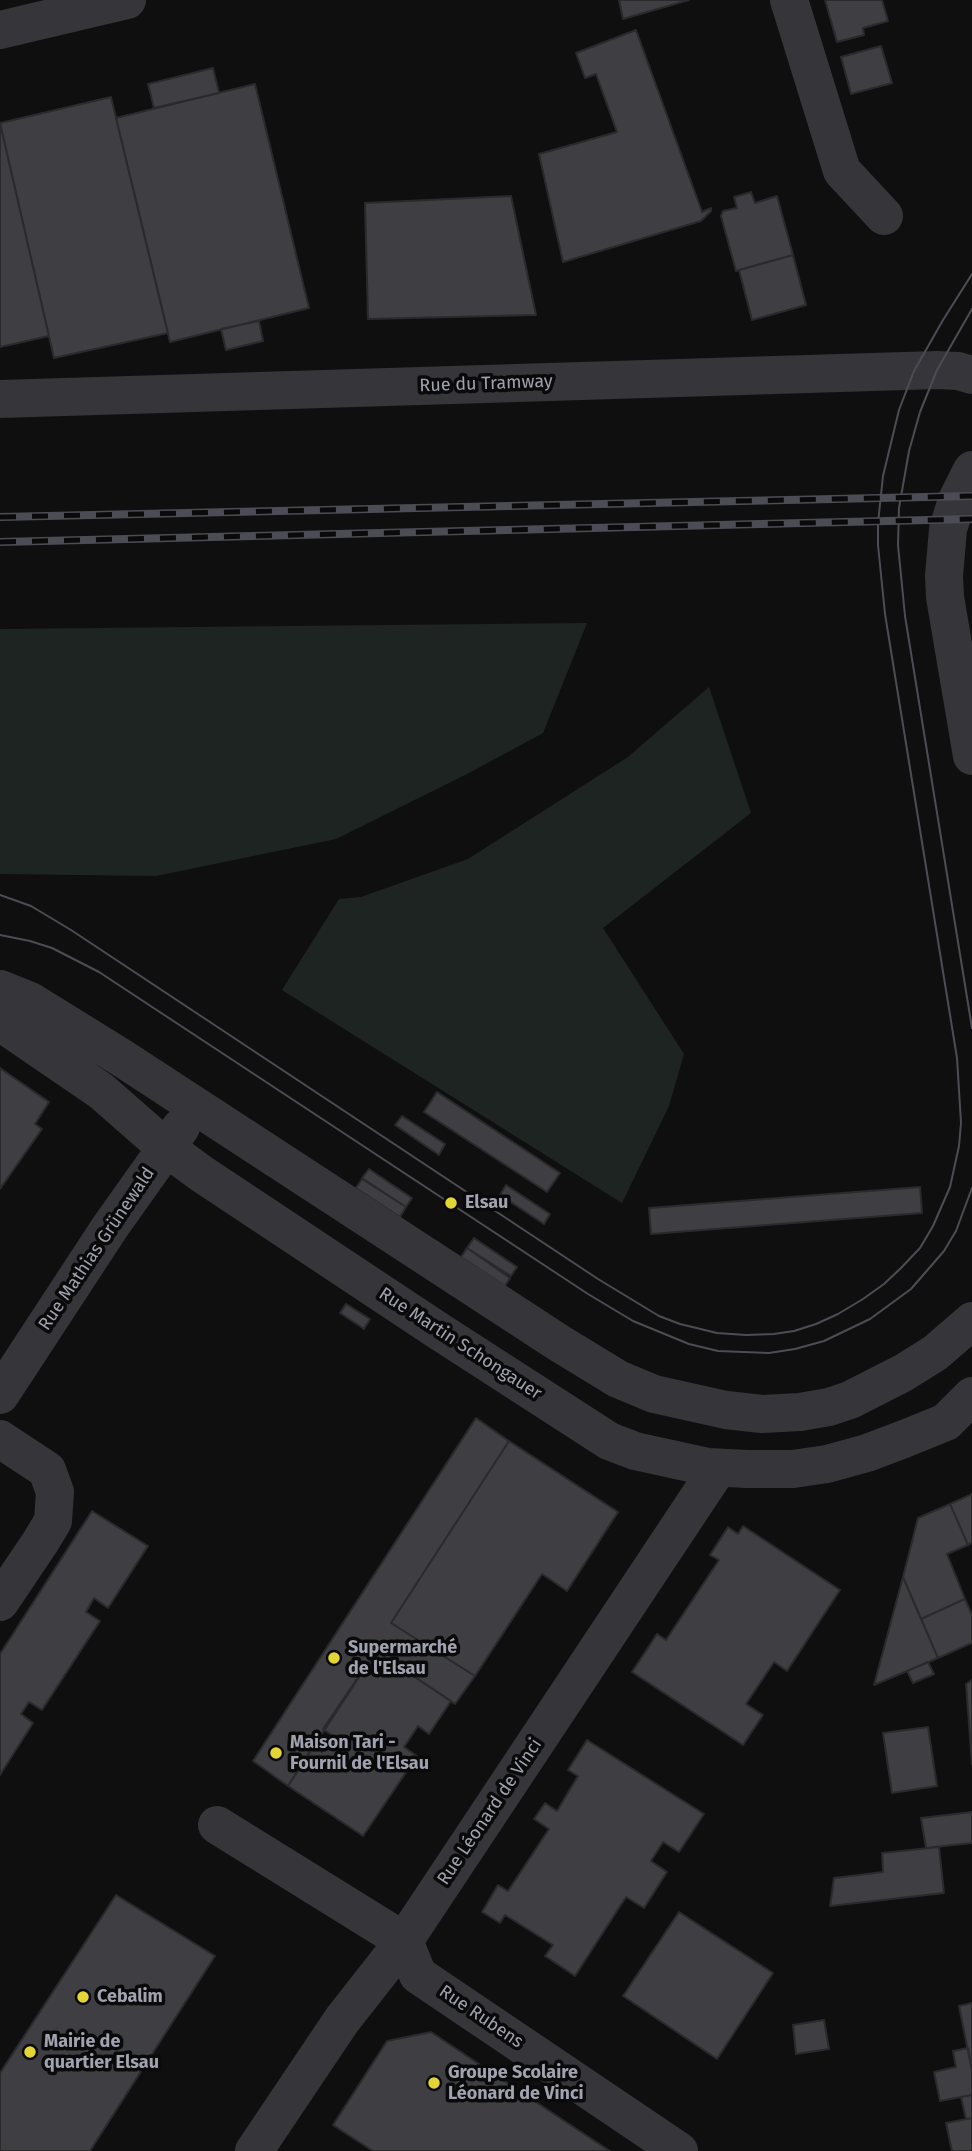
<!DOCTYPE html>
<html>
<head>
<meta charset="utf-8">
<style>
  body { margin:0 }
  canvas { display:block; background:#0f0f10 }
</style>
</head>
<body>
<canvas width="972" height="2151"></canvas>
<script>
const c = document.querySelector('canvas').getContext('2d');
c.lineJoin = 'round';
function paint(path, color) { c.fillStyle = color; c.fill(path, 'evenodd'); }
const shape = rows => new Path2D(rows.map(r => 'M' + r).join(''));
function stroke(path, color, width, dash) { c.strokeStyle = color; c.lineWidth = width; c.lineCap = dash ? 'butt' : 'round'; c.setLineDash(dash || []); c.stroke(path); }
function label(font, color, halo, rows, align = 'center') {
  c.font = font + ' "Fira Sans",sans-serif'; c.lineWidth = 7; c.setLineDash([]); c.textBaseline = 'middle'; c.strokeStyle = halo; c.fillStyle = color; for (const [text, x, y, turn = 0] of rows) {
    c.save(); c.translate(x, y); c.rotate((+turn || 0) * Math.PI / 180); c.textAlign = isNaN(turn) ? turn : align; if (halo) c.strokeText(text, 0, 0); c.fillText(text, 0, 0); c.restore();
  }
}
const green = shape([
  [587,623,543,733,467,774,336,839,156,876,0,874,0,629],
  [709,687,751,813,603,928,684,1054,669,1106,622,1203,282,990,339,899,361,897,468,859,628,757]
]);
const building = shape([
  [619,0,689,0,623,19,619,0],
  [825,0,882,0,888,21,863,28,864,35,837,42,825,0],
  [636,30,702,212,711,208,711,211,701,221,563,262,539,154,617,132,596,74,585,78,576,53,636,30],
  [881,46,892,83,851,94,841,57,881,46],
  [213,68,219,93,154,108,148,84,213,68],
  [255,84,309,308,170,342,116,118,255,84],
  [111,97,168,333,54,358,0,123,111,97],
  [0,123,49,336,0,347,0,123],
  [751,192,755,203,777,196,793,255,736,271,721,216,723,211,737,208,734,197,751,192],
  [511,196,536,315,368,319,365,203,511,196],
  [793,255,806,305,752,320,739,270,793,255],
  [259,321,263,341,226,350,221,329,259,321],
  [0,1068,49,1102,35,1124,42,1129,0,1189,0,1068],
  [437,1092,560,1173,547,1192,424,1112,437,1092],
  [402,1116,445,1144,439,1155,395,1125,402,1116],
  [369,1169,412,1198,406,1207,362,1178,369,1169],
  [362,1179,406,1207,400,1217,356,1188,362,1179],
  [506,1185,550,1214,544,1224,500,1195,506,1185],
  [920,1187,922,1213,651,1234,649,1208,920,1187],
  [474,1238,517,1267,511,1276,467,1248,474,1238],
  [467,1248,510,1278,505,1286,461,1257,467,1248],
  [346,1304,370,1319,364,1329,340,1313,346,1304],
  [476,1418,509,1441,391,1623,475,1676,455,1704,376,1651,288,1786,253,1761,476,1418],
  [509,1441,618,1512,567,1591,542,1574,475,1676,391,1623,509,1441],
  [972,1494,972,1543,968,1545,950,1504,972,1494],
  [950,1504,968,1545,947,1554,965,1599,921,1619,903,1577,918,1518,950,1504],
  [92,1511,148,1546,108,1608,94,1598,86,1612,100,1621,42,1710,29,1702,21,1714,33,1723,0,1775,0,1654,92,1511],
  [743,1526,840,1590,787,1671,774,1662,746,1704,763,1715,743,1745,632,1672,657,1634,666,1640,719,1560,710,1555,728,1527,738,1534,743,1526],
  [903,1577,938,1658,874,1685,903,1577],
  [965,1599,972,1615,972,1643,938,1658,921,1619,965,1599],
  [376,1651,451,1701,429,1734,418,1726,404,1747,417,1756,363,1836,288,1786,313,1746,322,1752,333,1736,323,1729,376,1651],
  [928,1662,934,1674,913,1683,907,1671,928,1662],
  [972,1680,972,1764,966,1684,972,1680],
  [928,1727,937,1786,892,1793,883,1733,928,1727],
  [587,1740,704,1814,679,1852,663,1842,651,1861,667,1872,644,1908,626,1897,575,1976,545,1956,553,1945,505,1915,500,1923,482,1912,498,1885,508,1891,549,1829,534,1819,545,1803,557,1811,578,1776,568,1770,587,1740],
  [972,1812,972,1843,926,1848,921,1818,972,1812],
  [939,1847,944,1893,830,1906,834,1878,883,1872,882,1853,939,1847],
  [116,1895,215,1956,90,2151,0,2151,0,2073,116,1895],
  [679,1912,773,1973,717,2059,623,1996,679,1912],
  [972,2003,972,2071,959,2006,972,2003],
  [824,2020,829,2049,796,2054,793,2025,824,2020],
  [431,2032,575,2128,610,2151,373,2151,333,2125,387,2041,431,2032],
  [968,2048,972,2071,972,2095,940,2101,934,2072,956,2067,953,2051,968,2048],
  [972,2095,972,2118,966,2119,961,2097,972,2095],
  [972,2118,972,2151,952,2151,946,2123,972,2118]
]);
const minor = shape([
  [789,0,842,171,884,216],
  [0,30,127,0],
  [0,399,937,370,958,371,972,375],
  [972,470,957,500,948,529,944,576,945,597,972,756],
  [0,989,30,1001,122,1058,559,1343,618,1379,654,1394,726,1410,762,1414,800,1412,829,1407,850,1400,903,1373,935,1353,972,1321],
  [0,1022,101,1091,165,1147,202,1174,437,1330,609,1441,635,1451,708,1467,747,1469,793,1469,827,1464,867,1453,904,1439,946,1422,972,1396],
  [0,1395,110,1227,181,1127],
  [0,1439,47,1470,55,1492,53,1521,41,1541,0,1602],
  [217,1825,404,1941],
  [404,1941,418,1975,679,2151],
  [254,2151,342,2020,404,1941,718,1468]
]);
const tram = shape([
  [972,309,937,370,920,412,909,451,899,508,898,545,905,616,972,1028],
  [0,895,31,906,71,930,598,1279,659,1316,680,1324,717,1333,746,1335,774,1334,794,1331,816,1324,838,1314,863,1299,884,1284,901,1268,920,1248,933,1226,950,1187,959,1146,961,1123,957,1058,885,614,878,545,878,523,883,476,899,410,914,371,943,320,972,274],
  [0,935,30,941,52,948,99,972,588,1294,633,1321,689,1344,718,1351,769,1353,795,1349,824,1341,870,1319,911,1289,944,1251,956,1231,972,1188]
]);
const rail = shape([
  [0,517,972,496],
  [0,542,972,519]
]);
const markers = [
  [451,1203,7,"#e2d535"],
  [334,1658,7,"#e2d535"],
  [276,1753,7,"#e2d535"],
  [83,1997,7,"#e2d535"],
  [30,2052,7,"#e2d535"],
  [434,2083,7,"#e2d535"]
];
const streetNames = [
  ["Rue du Tramway",486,384,-2],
  ["Rue Mathias Grünewald",97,1249,-56],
  ["Rue Martin Schongauer",460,1344,33],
  ["Rue Léonard de Vinci",490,1812,-56],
  ["Rue Rubens",481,2017,34]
];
const poiNames = [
  ["Elsau",465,1203],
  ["Supermarché",348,1648],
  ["de l'Elsau",348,1669],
  ["Maison Tari -",290,1743],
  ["Fournil de l'Elsau",290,1764],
  ["Cebalim",97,1997],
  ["Mairie de",44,2042],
  ["quartier Elsau",44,2063],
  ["Groupe Scolaire",448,2073],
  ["Léonard de Vinci",448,2094]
];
paint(green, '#1e2421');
paint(building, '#3e3e43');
stroke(building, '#2a292c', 2);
stroke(minor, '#35353a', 38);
stroke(tram, '#4c4c54', 2);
stroke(rail, '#4c4c54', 8);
stroke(rail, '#0a0a0b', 5, [16]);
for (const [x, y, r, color] of markers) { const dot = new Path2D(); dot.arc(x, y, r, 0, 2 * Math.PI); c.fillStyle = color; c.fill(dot); stroke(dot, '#0a0a0b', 2.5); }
label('18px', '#a1a2b0', '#0a0a0b', streetNames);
label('bold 18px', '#a1a2b0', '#0a0a0b', poiNames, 'left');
</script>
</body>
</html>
